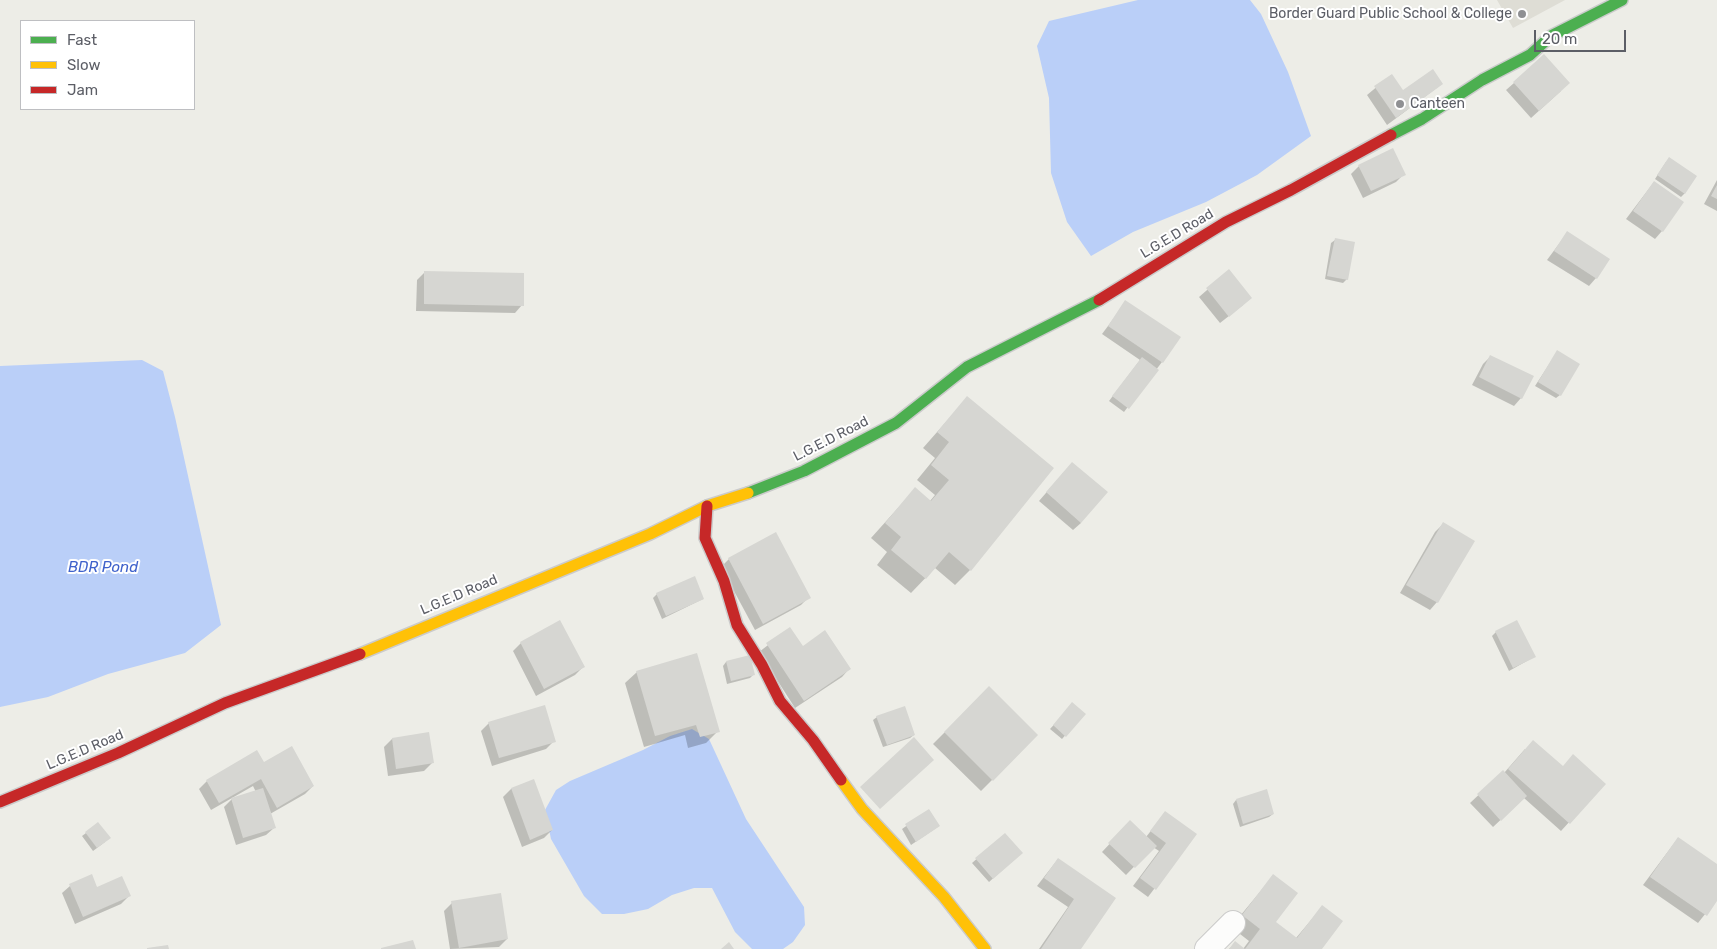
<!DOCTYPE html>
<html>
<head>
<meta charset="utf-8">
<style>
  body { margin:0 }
  #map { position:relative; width:1717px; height:949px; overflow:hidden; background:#edede7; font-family:Rubik,sans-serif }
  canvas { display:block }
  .legend { position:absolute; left:20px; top:20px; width:175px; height:90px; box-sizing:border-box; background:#fff; border:1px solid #bebfc2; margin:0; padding:6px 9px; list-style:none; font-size:15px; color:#5c5e66 }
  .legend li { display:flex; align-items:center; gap:10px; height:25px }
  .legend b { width:25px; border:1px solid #bebfc2 }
  .scale { position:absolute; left:1534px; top:30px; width:92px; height:22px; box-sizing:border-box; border:2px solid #5c5e66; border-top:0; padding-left:6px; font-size:15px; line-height:18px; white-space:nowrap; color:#5c5e66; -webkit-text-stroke:4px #fff; paint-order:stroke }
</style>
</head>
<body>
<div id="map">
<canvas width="1717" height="949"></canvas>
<ul class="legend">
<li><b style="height:6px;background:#4caf50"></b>Fast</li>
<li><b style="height:6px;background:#ffc107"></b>Slow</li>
<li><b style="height:6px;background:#c62828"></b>Jam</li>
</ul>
<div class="scale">20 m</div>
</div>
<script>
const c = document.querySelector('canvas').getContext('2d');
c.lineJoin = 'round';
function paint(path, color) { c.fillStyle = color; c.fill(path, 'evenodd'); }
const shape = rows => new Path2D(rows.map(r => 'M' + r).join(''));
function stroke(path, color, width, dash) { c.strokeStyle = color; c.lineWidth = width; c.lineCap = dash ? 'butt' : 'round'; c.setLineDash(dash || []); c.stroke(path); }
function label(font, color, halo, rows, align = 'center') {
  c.font = font + ' Rubik,sans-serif'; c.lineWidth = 4; c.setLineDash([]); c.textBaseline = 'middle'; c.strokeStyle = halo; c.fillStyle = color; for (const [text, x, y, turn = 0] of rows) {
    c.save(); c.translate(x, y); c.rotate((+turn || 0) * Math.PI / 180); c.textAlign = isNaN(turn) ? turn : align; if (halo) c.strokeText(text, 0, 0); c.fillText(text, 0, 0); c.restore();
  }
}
const education = shape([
  [1497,0,1565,0,1513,28]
]);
const water = shape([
  [1138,0,1250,0,1261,14,1288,72,1311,136,1257,175,1206,202,1133,232,1091,256,1067,222,1051,173,1049,98,1037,46,1049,21],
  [142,360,163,371,175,417,221,625,185,653,108,674,48,697,0,707,0,366],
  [692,729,709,739,746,819,804,907,805,925,793,942,783,949,752,949,735,932,712,888,694,888,672,895,648,909,624,914,602,914,584,896,551,839,545,810,556,790,570,781,643,750,670,736]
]);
const shadow = shape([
  [1391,75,1403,92,1442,84,1387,125,1367,95],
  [1514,83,1561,91,1531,118,1506,90],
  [1666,162,1685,193,1681,197,1655,179],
  [1359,166,1404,174,1396,182,1363,198,1351,174],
  [1717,180,1717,211,1704,204],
  [1654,182,1662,231,1655,239,1626,219],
  [1567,233,1596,278,1589,286,1547,260],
  [1335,240,1347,279,1343,283,1325,279,1331,243],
  [1229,271,1243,305,1220,323,1199,297],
  [425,272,522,305,515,313,416,311,417,280],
  [1126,302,1162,362,1124,412,1109,401,1140,360,1102,334],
  [1557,352,1560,395,1556,398,1535,386],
  [1491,356,1521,398,1514,406,1472,385,1483,364],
  [967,398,970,570,955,585,935,568,911,593,877,565,887,552,871,538,915,489,930,501,935,495,917,480,935,458,923,448],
  [1065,471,1081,523,1073,530,1039,501],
  [1443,524,1437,602,1430,610,1400,593,1435,532],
  [729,559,809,597,801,605,755,630,721,567],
  [657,594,703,599,662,619,653,598],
  [789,629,802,648,849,669,842,677,795,708,759,652],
  [1496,632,1534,657,1509,671,1492,636],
  [521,643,583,667,575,675,536,696,513,651],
  [749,656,754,674,750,678,727,684,723,666,726,662],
  [637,672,718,731,706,743,688,748,685,735,644,747,625,683],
  [989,688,1037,735,981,791,933,744],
  [1073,704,1084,714,1062,739,1050,729],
  [877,717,914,735,910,738,883,747,873,720],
  [489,723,554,741,546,749,492,766,481,731],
  [428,734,432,763,424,771,388,776,384,747,392,739],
  [1525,749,1562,767,1604,784,1561,831,1524,798,1493,827,1470,803,1503,772,1504,773],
  [264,763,313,786,305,794,270,814,274,828,266,835,236,845,224,807,232,799,256,792,253,786,211,810,199,789,207,781],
  [533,781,552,830,544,838,522,847,503,797,511,789],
  [1236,800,1273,814,1269,817,1240,827,1233,804],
  [929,810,939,826,911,845,902,829],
  [1165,813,1195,835,1148,897,1133,886,1159,851,1153,847,1126,875,1102,852,1130,822,1146,837],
  [86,833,105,842,93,851,82,836],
  [1005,834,1017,857,989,882,972,863],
  [1678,838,1717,865,1717,899,1698,923,1643,885],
  [1058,859,1114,898,1080,949,1039,949,1068,907,1037,886],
  [91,876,97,888,129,896,121,904,75,924,62,893,70,886],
  [1273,876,1274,922,1296,938,1322,907,1320,949,1229,949,1235,943,1243,949,1249,941,1231,927],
  [452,903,507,939,499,947,450,949,444,911]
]);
const building = shape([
  [1544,54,1570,83,1539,111,1513,82],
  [1433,69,1443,84,1396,118,1374,86,1392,74,1403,90],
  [1393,148,1406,175,1371,191,1358,165],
  [1669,157,1697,176,1685,194,1657,175],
  [1654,181,1684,202,1663,232,1633,211],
  [1717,185,1717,199,1711,196],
  [1567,231,1610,259,1597,279,1554,251],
  [1335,238,1355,242,1348,280,1327,276],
  [1229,269,1252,298,1229,317,1206,288],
  [424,271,524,273,524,306,424,304],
  [1125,300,1181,337,1163,363,1108,326],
  [1557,350,1580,364,1561,396,1538,382],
  [1490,355,1534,376,1522,399,1479,377],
  [1142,357,1159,370,1129,409,1112,396],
  [967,396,1054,468,971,571,949,552,926,579,891,550,901,537,885,523,915,487,931,501,949,480,931,465,949,442,937,432],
  [1072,462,1108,492,1081,523,1046,492],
  [1443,522,1475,541,1438,603,1406,585],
  [776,532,811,598,763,624,728,558],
  [695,576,704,599,666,616,656,593],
  [560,620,585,667,544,689,520,642],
  [1517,620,1536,657,1513,668,1495,631],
  [790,627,803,646,825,630,851,669,804,701,766,643],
  [697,653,720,732,700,737,696,725,655,736,636,671],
  [750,655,755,675,731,681,726,661],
  [989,686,1038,735,993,781,944,732],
  [1072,702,1086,714,1066,737,1053,725],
  [545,705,556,742,499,758,488,722],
  [905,706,915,735,887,745,876,716],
  [429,732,434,763,396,769,392,738],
  [914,737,934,760,880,809,860,787],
  [1533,740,1563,766,1573,754,1606,784,1570,824,1508,769],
  [292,746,314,786,277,808,261,779,219,803,206,780,257,750,264,762],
  [1503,770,1527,796,1501,821,1477,794],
  [534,779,553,830,530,840,511,788],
  [263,788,276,828,243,838,231,798],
  [1267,789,1274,814,1243,824,1236,799],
  [929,809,940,826,916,842,905,824],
  [1165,811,1197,834,1156,890,1140,878,1166,843,1150,831],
  [1130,820,1157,846,1135,868,1108,843],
  [98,822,111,838,97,848,85,832],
  [1005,833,1023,853,993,879,975,858],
  [1678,837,1717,864,1717,901,1707,916,1650,877],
  [1058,858,1116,898,1081,949,1041,949,1074,899,1044,878],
  [92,874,97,887,122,876,131,896,83,917,69,884],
  [1273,874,1298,893,1276,922,1297,938,1322,905,1343,921,1322,949,1229,949,1235,941,1245,949,1260,929,1242,915],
  [501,893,508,939,459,948,451,901],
  [413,940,416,949,381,949,381,948],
  [729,942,734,949,721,949],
  [168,945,169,949,147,949,147,948]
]);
const street = shape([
  [1207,949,1233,923]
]);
const fast = shape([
  [1391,135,1422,119,1482,80,1530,55,1551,36,1622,0],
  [748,493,804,471,896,423,967,367,1099,300]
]);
const slow = shape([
  [360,654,650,534,707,506,748,493],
  [841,780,862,809,944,897,985,949]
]);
const jam = shape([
  [1099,300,1226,222,1291,190,1391,135],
  [707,506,705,538,724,581,737,625,762,665,780,701,813,740,841,780],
  [0,802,118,753,225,703,360,654]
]);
const markers = [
  [1522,14,5,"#8f9093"],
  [1400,104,5,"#8f9093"]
];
const poiNames = [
  ["Border Guard Public School & College",1512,14],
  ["Canteen",1410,104,"left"]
];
const streetNames = [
  ["L.G.E.D Road",1177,234,-31],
  ["L.G.E.D Road",831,439,-27],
  ["L.G.E.D Road",459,595,-23],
  ["L.G.E.D Road",85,750,-23]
];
const waterNames = [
  ["BDR Pond",103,568]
];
paint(education, '#deddd5');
paint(water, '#bacff8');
paint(shadow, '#0003');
paint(building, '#d6d6d2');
stroke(street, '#cbcbca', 26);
stroke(fast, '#cbcbcb', 14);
stroke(slow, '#cbcbcb', 14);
stroke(jam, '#cbcbcb', 14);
stroke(street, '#fcfcfb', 24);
stroke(fast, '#4caf50', 11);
stroke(slow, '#ffc107', 11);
stroke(jam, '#c62828', 11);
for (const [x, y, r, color] of markers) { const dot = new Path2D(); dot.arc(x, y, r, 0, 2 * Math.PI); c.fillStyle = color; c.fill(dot); stroke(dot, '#fff', 2); }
label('14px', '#5c5e66', '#fff', poiNames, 'right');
label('14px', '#5c5e66', '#fff', streetNames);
label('italic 15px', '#3f62cb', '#fff', waterNames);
</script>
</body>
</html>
